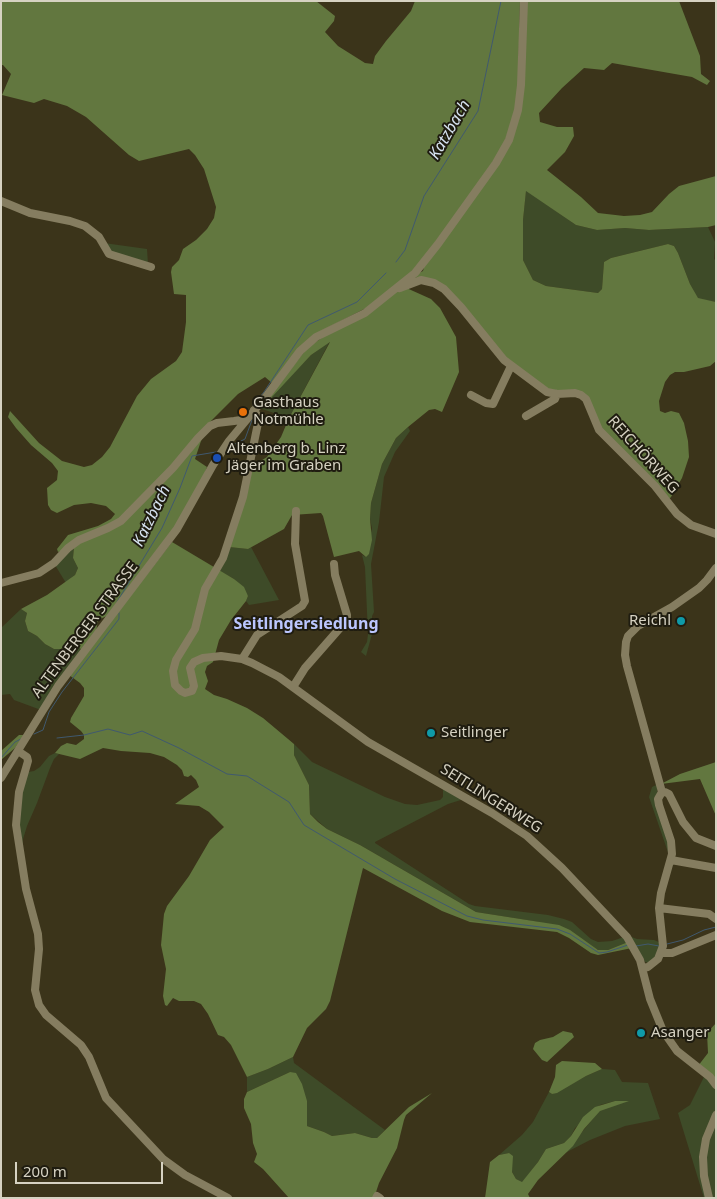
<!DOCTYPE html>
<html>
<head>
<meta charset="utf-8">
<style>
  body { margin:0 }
  #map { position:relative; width:717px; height:1199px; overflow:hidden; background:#3b341a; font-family:"Noto Sans",sans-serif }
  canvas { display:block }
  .frame { position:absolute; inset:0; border:2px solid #d6d2c2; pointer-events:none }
  .scale { position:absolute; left:15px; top:1162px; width:148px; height:22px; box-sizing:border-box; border:2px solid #d6d2c2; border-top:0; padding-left:6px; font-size:15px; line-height:18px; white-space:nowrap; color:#d6d2c2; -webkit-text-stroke:4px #1f1c10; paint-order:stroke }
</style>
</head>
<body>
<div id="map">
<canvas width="717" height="1199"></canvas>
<div class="frame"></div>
<div class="scale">200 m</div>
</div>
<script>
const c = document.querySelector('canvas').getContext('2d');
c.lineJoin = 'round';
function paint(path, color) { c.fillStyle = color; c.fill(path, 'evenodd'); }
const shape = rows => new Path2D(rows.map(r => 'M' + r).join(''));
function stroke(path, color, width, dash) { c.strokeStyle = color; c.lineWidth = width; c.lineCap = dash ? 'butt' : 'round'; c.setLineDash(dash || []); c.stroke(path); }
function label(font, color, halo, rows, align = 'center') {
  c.font = font + ' "Noto Sans",sans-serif'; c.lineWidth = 4; c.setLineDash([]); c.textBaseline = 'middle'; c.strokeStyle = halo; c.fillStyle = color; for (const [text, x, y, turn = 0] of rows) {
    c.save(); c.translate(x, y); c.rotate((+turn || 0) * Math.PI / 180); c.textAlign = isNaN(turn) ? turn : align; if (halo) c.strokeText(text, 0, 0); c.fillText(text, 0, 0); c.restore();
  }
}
const green = shape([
  [526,190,576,225,597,230,625,228,649,230,708,227,715,242,714,259,716,261,716,302,698,299,690,284,678,253,674,246,668,244,611,258,604,262,602,289,598,293,546,286,533,280,523,260,523,220],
  [104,243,147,249,148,264,115,255],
  [330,341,289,418,259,408,311,355],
  [408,427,410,431,395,452,384,477,379,522,371,564,374,612,372,616,372,634,366,656,361,652,367,642,368,634,365,567,362,555,366,557,372,528,370,519,371,503,382,464,396,438],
  [74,547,73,558,78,568,75,575,66,583,55,565],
  [229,547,248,549,251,547,279,600,249,605,246,601,248,596,234,579,218,570],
  [21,609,27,613,25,621,28,631,37,636,45,644,54,649,66,649,76,644,82,650,41,710,14,700,10,694,1,695,1,628],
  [294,744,312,762,385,797,405,804,417,805,440,800,443,797,443,787,464,799,448,804,375,842,375,843,469,904,475,906,548,915,564,919,572,922,591,939,598,942,612,941,624,937,628,942,608,950,598,950,539,922,476,912,360,845,327,829,310,814,309,785,294,755],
  [55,753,59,754,54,759,50,768,37,803,27,826,23,839,22,855,18,806,28,772,34,771,40,767,49,756],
  [658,784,656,802,669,839,670,858,649,797,652,787],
  [629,936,637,939,654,940,661,943,658,956,649,963,645,962],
  [293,1057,294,1063,385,1130,377,1138,372,1138,355,1133,332,1136,324,1132,307,1126,307,1117,290,1072,247,1092,247,1077,268,1069],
  [602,1069,615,1070,622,1082,648,1083,660,1119,625,1126,590,1140,565,1153,600,1110,627,1101,615,1101,600,1105,575,1128,571,1136,564,1143,546,1149,538,1162,522,1183,516,1179,512,1172,509,1153,499,1155,522,1135,533,1122,549,1092,552,1094,586,1076],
  [705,1075,714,1085,716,1090,716,1109,703,1142,707,1198,704,1198,678,1113,690,1105],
  [716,1118,716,1198,710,1198,704,1164,709,1135]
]);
const forest = shape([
  [1,1,316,1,335,16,334,21,325,32,338,46,365,63,373,64,375,56,386,41,411,11,415,1,520,1,518,86,515,113,501,152,455,218,410,274,372,305,319,332,272,383,265,377,238,394,211,421,201,441,195,459,207,467,202,481,180,522,107,616,98,620,96,632,82,650,76,645,66,649,54,649,45,644,37,636,28,631,25,621,27,613,21,609,47,595,75,575,78,568,73,558,74,547,58,552,57,549,68,535,98,526,111,519,115,514,106,506,91,503,74,505,57,513,51,510,48,505,47,488,57,480,58,471,52,463,31,445,16,428,8,417,10,411,39,443,62,461,84,467,92,465,102,457,110,447,137,396,151,379,176,361,182,352,186,322,186,295,174,294,171,272,172,267,179,260,183,249,196,240,207,229,214,218,216,207,204,169,195,155,189,149,139,161,129,155,86,117,67,106,44,99,34,103,2,95,11,74,3,65,1,65],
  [526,1,679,1,700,56,701,74,710,81,707,85,692,77,612,63,604,70,584,68,562,88,539,113,540,122,557,127,573,127,574,136,565,152,547,170,581,197,598,213,624,216,640,215,652,212,669,194,679,186,716,176,716,225,708,227,649,230,625,228,597,230,576,225,526,191,523,220,523,260,533,280,546,286,598,293,602,289,604,262,611,258,668,244,674,246,678,253,690,284,698,298,716,302,716,361,710,366,684,372,675,372,670,375,665,382,659,401,660,411,665,413,671,411,679,413,684,423,688,441,689,457,682,478,671,497,668,500,600,428,587,399,550,390,510,362,455,296,424,279,411,277,423,271,424,267,515,130],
  [402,286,431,299,440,308,456,337,459,372,442,412,435,409,429,410,408,427,396,438,382,464,371,503,370,519,372,540,369,554,366,557,359,551,334,557,323,516,321,513,292,515,284,529,248,549,229,547,251,467,267,457,281,437,289,418,330,342,311,355,271,398,271,394,308,347],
  [172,542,234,579,244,587,248,596,246,601,231,620,219,640,213,662,207,666,205,672,208,681,205,689,214,695,227,699,247,708,263,718,294,744,294,755,309,785,310,814,318,822,327,829,360,845,476,912,559,925,570,930,598,950,608,950,628,942,632,948,598,955,591,953,569,938,557,932,470,922,442,911,363,868,330,1001,326,1009,307,1028,293,1057,268,1069,247,1077,231,1045,224,1037,218,1035,208,1014,201,1004,194,1001,179,1001,173,998,167,1006,165,1005,163,996,166,969,161,945,164,914,167,906,189,876,210,840,224,827,209,812,199,806,175,804,199,787,196,780,191,775,188,777,184,776,182,770,177,765,164,757,150,753,121,751,103,748,80,759,55,753,61,746,67,743,76,745,84,739,84,735,81,731,70,722,71,718,84,696,84,688,80,683,69,675],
  [19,735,24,735,15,748,1,760,1,751],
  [716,762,716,816,700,779,661,784,680,774],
  [716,1023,716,1081,698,1066,708,1053,707,1033],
  [563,1031,572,1033,574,1037,547,1062,542,1060,533,1049,535,1043,540,1040,553,1037],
  [562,1061,595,1063,602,1069,586,1076,557,1093,552,1094,549,1092,555,1077,556,1065],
  [290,1072,296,1073,302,1084,307,1101,307,1126,324,1132,332,1136,355,1133,372,1138,377,1138,409,1107,432,1093,406,1115,404,1120,397,1148,379,1183,374,1198,289,1198,263,1169,254,1162,257,1154,253,1143,251,1124,244,1108,244,1099,247,1092],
  [615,1101,629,1101,600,1111,584,1129,573,1146,538,1180,528,1194,530,1198,485,1198,490,1162,499,1155,509,1153,513,1156,512,1172,516,1179,522,1182,538,1162,546,1149,564,1143,571,1136,583,1117,595,1107]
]);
const stream = shape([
  [396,262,405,250,424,196,478,111,501,1],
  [253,405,264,392,308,325,357,302,386,273],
  [229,447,245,439,252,420],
  [117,602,162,528,180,488,192,456,216,452],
  [34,734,43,730,49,712,62,692,119,619,119,613],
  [57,738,84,735,108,729,130,735,142,731,179,748,227,774,247,776,289,802,304,825,395,879,467,916,483,920,557,929,570,934,599,953,607,952,628,945],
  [1,758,15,742,21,739],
  [667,944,683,940,704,930,716,927],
  [636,946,648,944,659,946]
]);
const minor = shape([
  [1,201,30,213,70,221,85,226,99,237,109,254,151,267],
  [400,288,421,280,434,283,444,289,461,307,504,360,547,392,557,394,575,393,581,395,586,399,599,430,655,486,677,514,691,525,716,534],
  [471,395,486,403,493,404,511,366],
  [254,410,258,417,258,423,243,497,223,558,205,589,195,629,176,660,173,671,175,685,181,691,185,693,192,691,194,686,190,668,194,662,203,658,221,656,242,659,252,663,279,677,368,742,492,813,527,836,562,868,627,937,640,960,650,999,663,1031,677,1051,710,1077,716,1085],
  [526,416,555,399,557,394],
  [1,583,39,573,54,563,68,548,79,540,108,528,121,521,173,468,198,438,210,426,217,423,234,421,241,420,244,422],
  [242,659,257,635,302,606,305,601,295,544,296,511],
  [293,687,305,668,347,620,347,615,335,575,334,564],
  [18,751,27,757,28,761,19,792,16,825,26,889,38,934,39,949,35,990,39,1005,46,1015,81,1045,89,1057,106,1098,163,1159,185,1175,228,1198],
  [1,778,58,686,177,529,213,465,229,441,268,394,300,351,316,337,365,313,415,273,438,244,496,163,509,140,518,110,521,85,524,1],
  [662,792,627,666,625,655,626,642,628,636,638,626,672,607,699,588,707,580,716,568],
  [662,792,665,792,669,794,683,822,696,838,716,846],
  [671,860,716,868],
  [659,908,709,914,716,919],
  [661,953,672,953,716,935],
  [643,968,648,967,658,959,663,946,659,908,661,893,672,854,671,841,659,805,658,799,662,792],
  [376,1198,377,1196,380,1198],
  [709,1198,704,1176,703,1157,706,1139,716,1115]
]);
const markers = [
  [243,412,5,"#e8710a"],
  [217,458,5,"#1a4fb4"],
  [681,621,5,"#0f9aa8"],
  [431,733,5,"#0f9aa8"],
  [641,1033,5,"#0f9aa8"]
];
const poiNames = [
  ["Gasthaus",253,403],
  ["Notmühle",253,420],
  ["Altenberg b. Linz",227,449],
  ["Jäger im Graben",227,466],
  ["Reichl",671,621,"right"],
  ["Seitlinger",441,733],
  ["Asanger",651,1033]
];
const streetNames = [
  ["REICHÖRWEG",643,455,48],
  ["ALTENBERGER STRASSE",85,630,-53],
  ["SEITLINGERWEG",491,799,32]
];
const waterNames = [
  ["Katzbach",450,130,-60],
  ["Katzbach",152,516,-64]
];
const neighbourhoodNames = [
  ["Seitlingersiedlung",306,624]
];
paint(green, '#3e4b28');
paint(forest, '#62773f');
stroke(stream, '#40596f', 1);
stroke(minor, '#857d60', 8);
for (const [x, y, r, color] of markers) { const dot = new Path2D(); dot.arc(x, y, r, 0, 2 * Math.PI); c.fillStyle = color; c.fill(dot); stroke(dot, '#1f1c10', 2); }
label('15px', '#d6d2c2', '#1f1c10', poiNames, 'left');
label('15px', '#d6d2c2', '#1f1c10', streetNames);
label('italic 16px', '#d7e3f0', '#1f1c10', waterNames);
label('bold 16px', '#bbc6fe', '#1f1c10', neighbourhoodNames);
</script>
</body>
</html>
